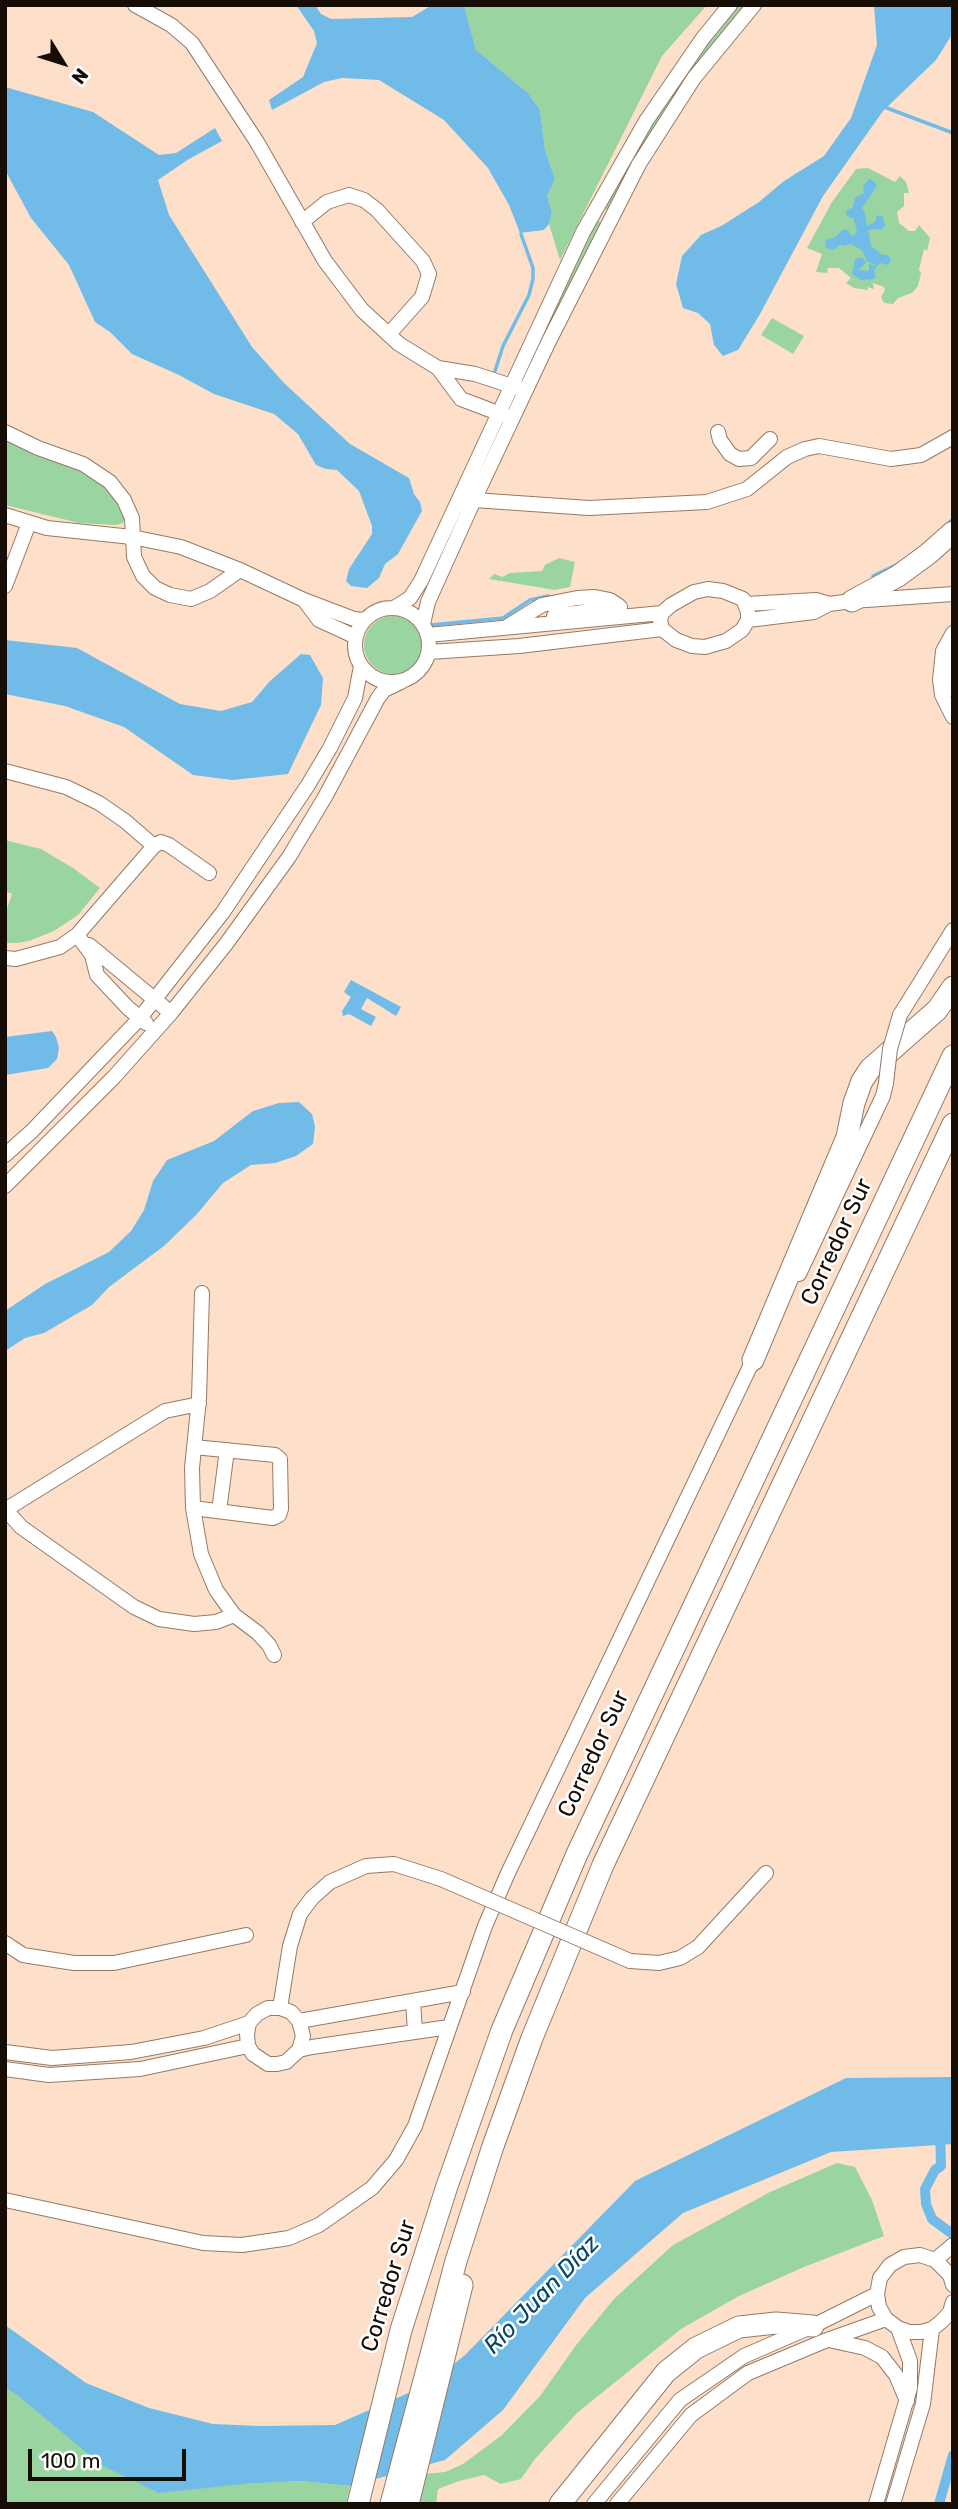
<!DOCTYPE html>
<html>
<head>
<meta charset="utf-8">
<style>
  body { margin:0 }
  #map { position:relative; width:958px; height:2509px; overflow:hidden; background:#fee0ca; font-family:Rubik,sans-serif }
  canvas { display:block }
  .frame { position:absolute; inset:0; border:7px solid #160d06; pointer-events:none }
  .north { position:absolute; left:28px; top:28px; width:70px; height:70px; -webkit-text-stroke:5px #fff; paint-order:stroke; rotate:128deg; font-size:19px; font-weight:700; line-height:28px; text-align:center; color:#160d06 }
  .north::after { content:''; display:block; margin:auto; width:24px; height:32px; background:#160d06; clip-path:polygon(50% 0,100% 100%,50% 72%,0 100%) }
  .scale { position:absolute; left:28px; top:2449px; width:158px; height:32px; box-sizing:border-box; border:4px solid #160d06; border-top:0; padding-left:9px; font-size:21px; line-height:24px; white-space:nowrap; color:#160d06; -webkit-text-stroke:5px #fff; paint-order:stroke }
</style>
</head>
<body>
<div id="map">
<canvas width="958" height="2509"></canvas>
<div class="frame"></div>
<div class="north">N</div>
<div class="scale">100 m</div>
</div>
<script>
const c = document.querySelector('canvas').getContext('2d');
c.lineJoin = 'round';
function paint(path, color) { c.fillStyle = color; c.fill(path, 'evenodd'); }
const shape = rows => new Path2D(rows.map(r => 'M' + r).join(''));
function stroke(path, color, width, dash) { c.strokeStyle = color; c.lineWidth = width; c.lineCap = dash ? 'butt' : 'round'; c.setLineDash(dash || []); c.stroke(path); }
function label(font, color, halo, rows, align = 'center') {
  c.font = font + ' Rubik,sans-serif'; c.lineWidth = 5; c.setLineDash([]); c.textBaseline = 'middle'; c.strokeStyle = halo; c.fillStyle = color; for (const [text, x, y, turn = 0] of rows) {
    c.save(); c.translate(x, y); c.rotate((+turn || 0) * Math.PI / 180); c.textAlign = isNaN(turn) ? turn : align; if (halo) c.strokeText(text, 0, 0); c.fillText(text, 0, 0); c.restore();
  }
}
const green = shape([
  [464,5,707,5,662,56,560,260,549,224,552,213,547,196,555,179,545,150,540,110,528,93,476,50],
  [735,5,746,5,608,211,602,206,644,131],
  [868,168,895,182,900,176,906,182,909,193,904,193,904,206,897,212,899,223,909,231,915,231,919,225,930,238,927,251,924,249,919,270,921,273,918,286,912,293,898,298,893,304,884,303,881,297,885,290,884,287,873,283,874,289,868,287,868,290,854,288,846,283,851,278,839,268,828,268,827,273,816,272,822,254,807,248,832,202,856,169],
  [594,218,602,223,520,381],
  [772,318,804,336,793,354,761,335],
  [5,438,80,470,111,490,125,518,123,523,116,525,79,523,5,505],
  [559,558,575,562,570,587,555,590,489,579,494,574,502,577,510,573,542,571,545,565],
  '364 645a29 29 0 1 1 58 0a29 29 0 1 1-58 0Z',
  [5,840,41,849,73,868,100,888,78,915,54,931,29,941,17,943,5,943,5,914,12,894,5,891],
  [837,2163,855,2167,872,2200,884,2236,804,2267,739,2296,681,2329,577,2413,535,2459,521,2479,501,2484,484,2475,459,2481,438,2489,436,2504,415,2504,423,2474,445,2472,463,2464,502,2435,540,2396,577,2344,614,2299,673,2245,770,2192],
  [5,2388,17,2395,243,2484,302,2481,350,2486,346,2504,5,2504]
]);
const water = shape([
  [296,5,315,5,321,14,331,19,412,17,432,5,464,5,476,50,528,93,540,110,545,150,555,179,547,196,552,213,549,224,544,230,520,233,509,205,488,168,444,120,379,80,342,78,324,82,272,110,269,100,303,77,317,43,314,31],
  [874,5,953,5,953,33,936,60,883,111,823,196,760,314,738,350,723,356,714,345,710,324,698,313,683,308,676,284,682,256,701,235,723,225,759,202,784,181,824,156,851,118,877,45],
  [5,87,93,112,159,155,176,153,215,128,222,141,189,159,158,180,169,215,252,347,284,383,350,444,409,478,414,494,420,502,422,511,398,554,385,564,379,578,367,588,351,586,346,581,349,569,372,534,372,526,359,491,337,470,326,469,316,465,298,434,274,414,214,394,179,375,132,354,110,332,95,322,69,265,31,218,5,170],
  [869,179,874,181,877,186,862,208,865,213,867,226,875,222,877,215,883,217,885,226,882,229,868,230,871,246,882,255,888,255,891,260,888,265,881,263,877,266,867,261,862,250,851,244,844,246,840,245,833,250,825,247,826,240,836,237,842,230,846,229,852,236,857,232,854,219,847,216,846,211,853,207,855,198,864,193,863,186],
  [862,257,866,262,859,270,867,271,869,270,869,264,875,266,877,267,874,271,876,277,874,279,861,280,852,274,855,259],
  [5,640,77,648,180,704,221,711,252,702,270,681,301,654,310,655,323,678,321,705,288,774,232,780,193,775,124,727,65,706,5,694],
  [351,980,401,1007,396,1016,367,998,361,1009,376,1017,371,1026,349,1014,343,1016,342,1011,351,997,344,992],
  [52,1031,56,1037,59,1048,57,1059,48,1068,5,1075,5,1037],
  [299,1102,312,1114,315,1127,313,1144,296,1156,275,1163,251,1165,223,1183,197,1214,164,1246,109,1287,92,1305,44,1333,25,1338,5,1351,5,1311,45,1284,109,1252,131,1231,144,1210,153,1181,167,1160,214,1141,253,1111,279,1103],
  [953,2077,953,2144,831,2152,683,2213,585,2298,503,2410,445,2460,350,2486,302,2481,243,2484,159,2493,103,2466,17,2395,5,2388,5,2325,86,2383,149,2408,213,2424,261,2426,335,2425,429,2384,465,2355,635,2181,846,2078]
]);
const stream = shape([
  [887,108,953,133],
  [495,371,503,346,529,295,533,279,533,268,521,234],
  [946,525,953,519],
  [873,576,900,563],
  [431,625,503,618,530,600,548,596]
]);
const canal = shape([
  [940,2130,941,2166,935,2170,925,2189,926,2204,932,2219,951,2233],
  [939,2504,953,2455]
]);
const minor = shape([
  [135,5,171,25,192,43,257,142,325,261,362,310,399,344,438,368,475,374,521,389],
  [302,222,327,202,349,195,364,200,377,210,423,261,429,274,422,297,389,334],
  [438,368,461,399,506,416],
  [5,432,38,448,83,464,110,482,124,500,132,518,134,557,143,576,155,588,170,595,191,599,210,591,240,570],
  [718,432,720,440,730,454,739,459,751,458,770,439],
  [474,500,589,508,707,502,747,489,787,457,805,449,819,446,891,459,921,455,953,437],
  [5,515,47,528,132,537,181,547,240,570,304,600,354,619,364,620],
  [5,586,29,523],
  [708,589,723,591,743,599,748,612,748,620,742,630,726,641,705,647,692,646,676,640,662,629,660,620,662,613,671,605,694,592,708,589],
  [304,600,319,620,356,637],
  [746,604,816,600,829,604],
  '355 645a37 37 0 1 1 74 0a37 37 0 1 1-74 0Z',
  [394,608,410,598,421,581,583,232,646,121,703,38,730,5],
  [554,616,620,607],
  [748,620,814,612,829,604,852,601,953,594],
  [423,624,428,602,474,500,549,341,639,164,694,78,754,5],
  [508,626,542,605,577,598,595,597,610,600,619,606],
  [953,633,943,651,940,680,942,695,953,717],
  [428,635,662,613],
  [429,652,519,646,662,629],
  [5,771,66,787,99,803,125,821,154,846],
  [77,935,92,955,97,975,128,1008,146,1023],
  [89,945,171,1013],
  [5,958,16,959,60,947,77,935,154,846,161,842,169,845,209,873],
  [900,1015,953,930],
  [5,1155,32,1131,140,1018,223,912,308,785,330,748,355,698,361,666],
  [5,1186,114,1077,171,1013,226,944,289,857,325,797,378,698,384,690,401,682],
  [799,1274,883,1096,886,1083],
  [202,1293,199,1399,192,1468,193,1508,201,1554,216,1590,234,1615,258,1633,269,1645,274,1655],
  [193,1508,273,1518,279,1515,281,1509,280,1459,275,1455,194,1447],
  [5,1510,165,1411,199,1404],
  [6,1510,21,1527,134,1607,159,1619,194,1624,216,1622,234,1615],
  [219,1511,227,1450],
  [5,1943,23,1955,74,1963,114,1963,246,1935],
  [630,1961,659,1963,680,1958,698,1947,766,1873],
  [413,2001,415,2032],
  [280,2008,290,1946,300,1914,312,1898,330,1882,366,1866,394,1864,441,1879],
  [299,2021,463,1992],
  [299,2050,303,2036,299,2021,291,2012,280,2008,268,2008,257,2014,249,2023,247,2034,248,2046,253,2054,268,2064,277,2064,286,2062,299,2050,312,2047,449,2027],
  [5,2052,52,2058,131,2052,204,2038,249,2023],
  [5,2069,49,2075,140,2069,248,2046],
  [5,2200,203,2243,242,2245,289,2238,319,2225,372,2188,396,2160,415,2126,485,1926,508,1873,756,1354],
  [935,2260,953,2245],
  [953,2285,950,2275,935,2260,920,2255,904,2257,890,2265,880,2278,877,2294,879,2307,886,2319,898,2328,909,2332,921,2332,932,2329,942,2321,950,2312,953,2302],
  [829,2340,865,2348,882,2357,896,2375,907,2401],
  [594,2504,680,2400,744,2356,813,2326,877,2294],
  [617,2504,691,2415,748,2373,827,2340,886,2319],
  [876,2504,910,2388,910,2361,898,2328],
  [893,2504,923,2404,932,2329]
]);
const highway = shape([
  [852,601,898,576,928,554,953,532],
  [953,650,950,664,953,686],
  [753,1360,847,1137,854,1103,862,1081,870,1069,937,1010,953,987],
  [358,2504,401,2330,447,2186,502,2030,577,1854,953,1056],
  [391,2504,456,2261,492,2149,532,2038,603,1865,953,1124],
  [408,2504,462,2285],
  [560,2504,666,2372,696,2348,739,2327,776,2323,813,2326]
]);
const minorBridge = shape([
  [886,1083,890,1049,900,1015],
  [441,1879,630,1961]
]);
const streetNames = [
  ["Corredor Sur",837,1242,-65],
  ["Corredor Sur",594,1754,-65],
  ["Corredor Sur",389,2286,-73]
];
const waterNames = [
  ["Río Juan Díaz",542,2295,-46]
];
paint(green, '#9ad4a1');
paint(water, '#70bbe7');
stroke(stream, '#70bbe7', 3.5);
stroke(canal, '#70bbe7', 10);
stroke(minor, '#947a66', 16);
stroke(highway, '#947a66', 23);
stroke(minor, '#fff', 14);
stroke(highway, '#fff', 21);
stroke(minorBridge, '#947a66', 16, []);
stroke(minorBridge, '#fff', 14);
label('23px', '#160d06', '#fff', streetNames);
label('italic 24px', '#054663', '#fff', waterNames);
</script>
</body>
</html>
